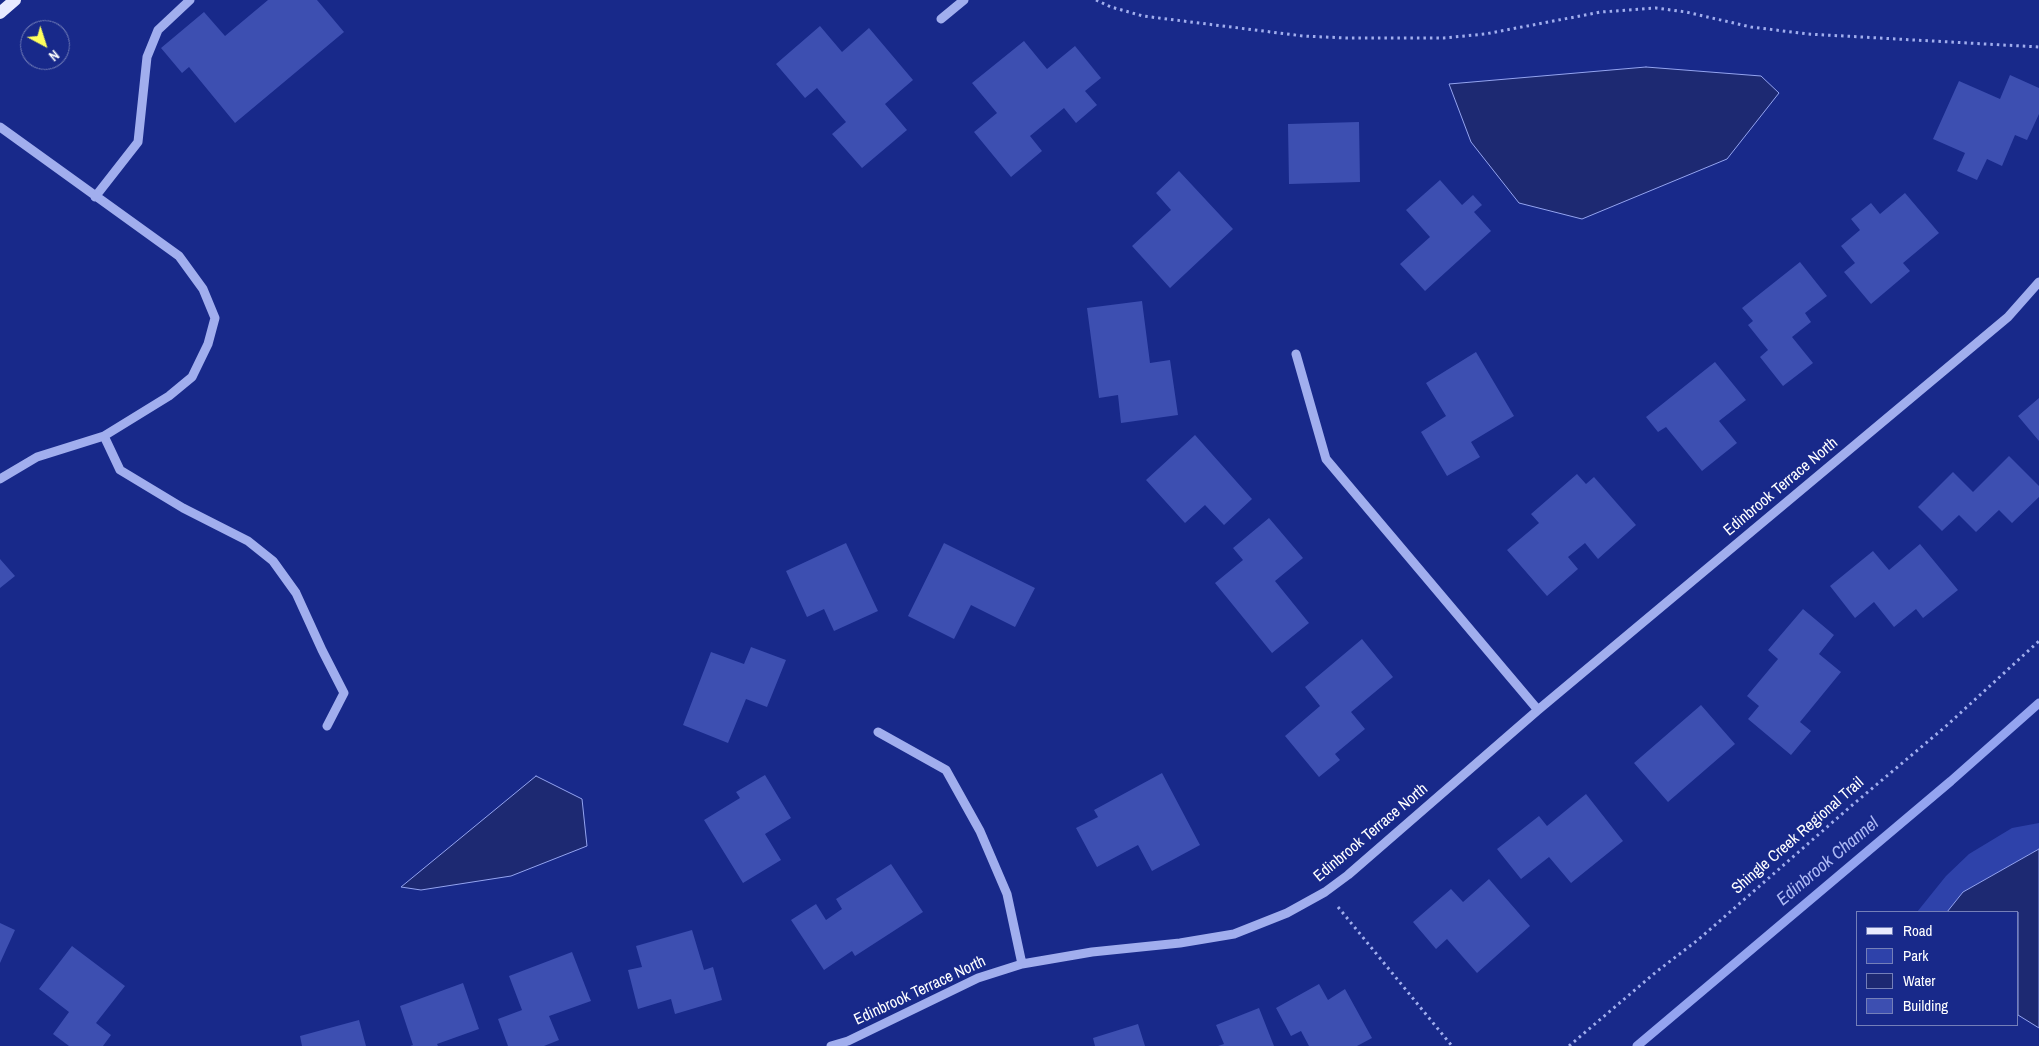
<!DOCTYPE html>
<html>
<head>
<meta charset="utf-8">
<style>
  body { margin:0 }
  #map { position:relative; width:2039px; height:1046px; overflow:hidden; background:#18298a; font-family:"Archivo Narrow",sans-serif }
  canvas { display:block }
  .legend { position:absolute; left:1856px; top:911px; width:162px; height:115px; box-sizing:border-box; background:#18298a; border:1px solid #747fb9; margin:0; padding:6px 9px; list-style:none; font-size:15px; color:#fff }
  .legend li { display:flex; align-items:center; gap:10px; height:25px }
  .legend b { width:25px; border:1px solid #747fb9 }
  .north { position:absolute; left:20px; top:20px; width:50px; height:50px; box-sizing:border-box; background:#18298a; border:1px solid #747fb9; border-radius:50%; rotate:140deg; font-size:14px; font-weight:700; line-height:20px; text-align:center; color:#fff }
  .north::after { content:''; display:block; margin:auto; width:18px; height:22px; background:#ffff5e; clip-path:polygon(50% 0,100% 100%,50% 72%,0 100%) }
</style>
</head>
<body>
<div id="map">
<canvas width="2039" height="1046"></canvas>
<ul class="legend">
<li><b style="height:6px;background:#e8eaff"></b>Road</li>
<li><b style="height:14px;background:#2e42aa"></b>Park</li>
<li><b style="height:14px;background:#1d2972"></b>Water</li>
<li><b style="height:14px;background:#3d4fb1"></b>Building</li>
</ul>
<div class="north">N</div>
</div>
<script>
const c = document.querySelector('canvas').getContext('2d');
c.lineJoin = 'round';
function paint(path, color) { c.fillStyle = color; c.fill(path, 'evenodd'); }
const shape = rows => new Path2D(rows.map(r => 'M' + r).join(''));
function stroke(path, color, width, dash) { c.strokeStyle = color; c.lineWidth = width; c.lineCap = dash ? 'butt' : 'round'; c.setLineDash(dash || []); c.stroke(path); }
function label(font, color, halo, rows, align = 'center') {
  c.font = font + ' "Archivo Narrow",sans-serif'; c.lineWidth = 4; c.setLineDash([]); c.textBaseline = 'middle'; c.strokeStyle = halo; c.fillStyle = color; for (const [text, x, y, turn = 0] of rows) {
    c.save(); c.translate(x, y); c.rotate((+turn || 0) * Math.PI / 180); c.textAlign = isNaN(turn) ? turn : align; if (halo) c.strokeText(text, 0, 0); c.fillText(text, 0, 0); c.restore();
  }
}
const green = shape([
  [2039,823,2039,849,1963,892,1947,912,1917,912,1946,876,1969,854,2012,828]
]);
const water = shape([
  [1646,67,1761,76,1779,93,1727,159,1582,219,1519,203,1471,142,1449,84,1646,67],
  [536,776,582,799,587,846,511,876,421,890,401,887,536,776],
  [2039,849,2039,1028,2018,1015,2018,912,1947,912,1963,892,2039,849]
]);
const stream = shape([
  [1637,1046,1951,781,2039,703]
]);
const building = shape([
  [268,0,317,0,344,32,235,123,189,67,182,73,161,48,204,12,225,36],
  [820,26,842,52,869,28,913,80,885,104,907,130,862,168,832,134,846,122,817,88,805,98,776,64],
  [1024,41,1047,69,1075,46,1101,78,1085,91,1097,105,1076,123,1064,108,1030,136,1042,151,1011,177,974,132,997,113,972,83],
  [2010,75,2039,88,2039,114,2027,140,2015,135,2002,166,1987,159,1977,180,1957,171,1965,153,1933,139,1959,81,2000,99],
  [1359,122,1360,182,1289,184,1288,124],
  [1179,171,1233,229,1170,288,1132,246,1171,210,1156,193],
  [1440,180,1462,205,1473,195,1482,205,1474,212,1491,231,1425,291,1400,264,1430,237,1406,210],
  [1905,193,1939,233,1903,263,1910,271,1871,304,1844,272,1855,263,1841,246,1860,230,1851,219,1871,203,1880,214],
  [1800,262,1827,296,1805,313,1811,322,1792,337,1813,363,1783,386,1760,357,1768,350,1748,325,1753,321,1742,308],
  [1142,301,1150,363,1170,360,1178,415,1121,423,1118,395,1099,398,1087,308],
  [1476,352,1514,416,1471,442,1480,457,1447,476,1421,432,1446,416,1426,383],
  [1715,362,1746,400,1719,421,1737,443,1702,471,1666,427,1658,432,1646,417],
  [2039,398,2039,441,2018,416],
  [1195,435,1252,499,1224,525,1205,505,1185,523,1146,480],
  [2009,456,2039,486,2039,497,2012,523,1999,510,1976,532,1959,515,1942,531,1918,507,1953,472,1973,492],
  [1577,474,1586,484,1594,477,1636,525,1598,559,1585,543,1568,557,1578,569,1547,596,1507,550,1539,523,1531,514],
  [1269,518,1303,558,1275,581,1309,623,1272,653,1215,583,1243,560,1233,548],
  [846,543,878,611,834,631,824,609,807,617,786,571],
  [944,543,1035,588,1015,627,971,605,954,639,908,616],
  [1920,544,1958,590,1923,618,1916,609,1894,627,1874,602,1855,618,1830,586,1873,551,1889,570],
  [0,559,15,576,0,588],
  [1803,609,1834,635,1819,654,1841,672,1800,722,1811,731,1791,755,1748,719,1759,706,1747,696,1778,659,1768,650],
  [1362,639,1393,677,1351,712,1365,729,1335,754,1340,760,1319,777,1285,736,1320,706,1305,687],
  [751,647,786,660,767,707,746,699,728,743,683,725,711,652,744,664],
  [1701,705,1735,744,1668,802,1634,763],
  [1162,773,1200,845,1152,871,1138,845,1097,867,1076,828,1098,817,1094,810],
  [765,775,791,818,765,834,781,860,743,883,704,820,740,798,736,792],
  [1586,794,1623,841,1571,883,1549,857,1521,879,1497,849,1539,816,1547,826],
  [891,864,923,912,855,956,852,951,824,970,791,920,816,904,826,920,842,909,836,899],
  [1489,879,1530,926,1477,973,1447,939,1436,949,1413,922,1451,889,1463,902],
  [0,923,15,930,0,963],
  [692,930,704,970,713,967,722,1000,675,1014,671,999,638,1009,628,970,642,967,636,946],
  [72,946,125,986,96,1023,111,1035,103,1046,69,1046,53,1034,69,1012,39,989],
  [572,952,591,1001,549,1016,559,1040,544,1046,508,1046,498,1019,522,1010,509,976],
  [463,983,479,1029,437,1044,438,1046,410,1046,413,1045,400,1006],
  [1319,984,1328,1000,1345,989,1372,1038,1357,1046,1309,1046,1301,1031,1291,1036,1276,1008],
  [1259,1008,1274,1046,1218,1046,1224,1044,1216,1025],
  [359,1020,366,1046,302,1046,300,1036],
  [1138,1024,1145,1046,1095,1046,1093,1038]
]);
const path = shape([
  [1096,0,1111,7,1143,16,1303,36,1346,38,1444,38,1485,34,1601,12,1656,8,1686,12,1751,27,1808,34,2039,47],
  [1338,907,1452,1046],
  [1569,1046,1656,972,1699,939,1850,807,1945,727,2039,641]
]);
const minor = shape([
  [941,19,964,0],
  [0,127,179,256,203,289,215,318,208,344,192,377,169,396,104,436,37,457,0,479],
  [95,197,138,142,147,57,158,30,190,0],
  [1296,354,1326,459,1538,710],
  [104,436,120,470,183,508,248,541,273,561,296,593,322,650,344,693,327,726],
  [878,732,946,770,980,831,1007,894,1022,964],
  [831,1046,848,1041,978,978,1022,964,1092,952,1180,943,1234,934,1287,913,1325,892,1348,875,1538,710,2008,317,2039,282]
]);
const major = shape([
  [0,13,15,0]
]);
const streetNames = [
  ["Edinbrook Terrace North",1781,487,-40],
  ["Edinbrook Terrace North",1371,833,-40],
  ["Shingle Creek Regional Trail",1798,836,-41],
  ["Edinbrook Terrace North",920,991,-25]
];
const waterNames = [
  ["Edinbrook Channel",1828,862,-40]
];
paint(green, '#2e42aa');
paint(water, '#1d2972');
stroke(water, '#94a4f0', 1);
stroke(stream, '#94a4f0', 9);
paint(building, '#3d4fb1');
stroke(path, '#a1aeee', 3, [2.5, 4]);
stroke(minor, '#a1aeee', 9);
stroke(major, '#e8eaff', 12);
label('16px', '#fff', '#18298a', streetNames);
label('italic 18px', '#adb9f5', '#18298a', waterNames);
</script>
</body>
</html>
